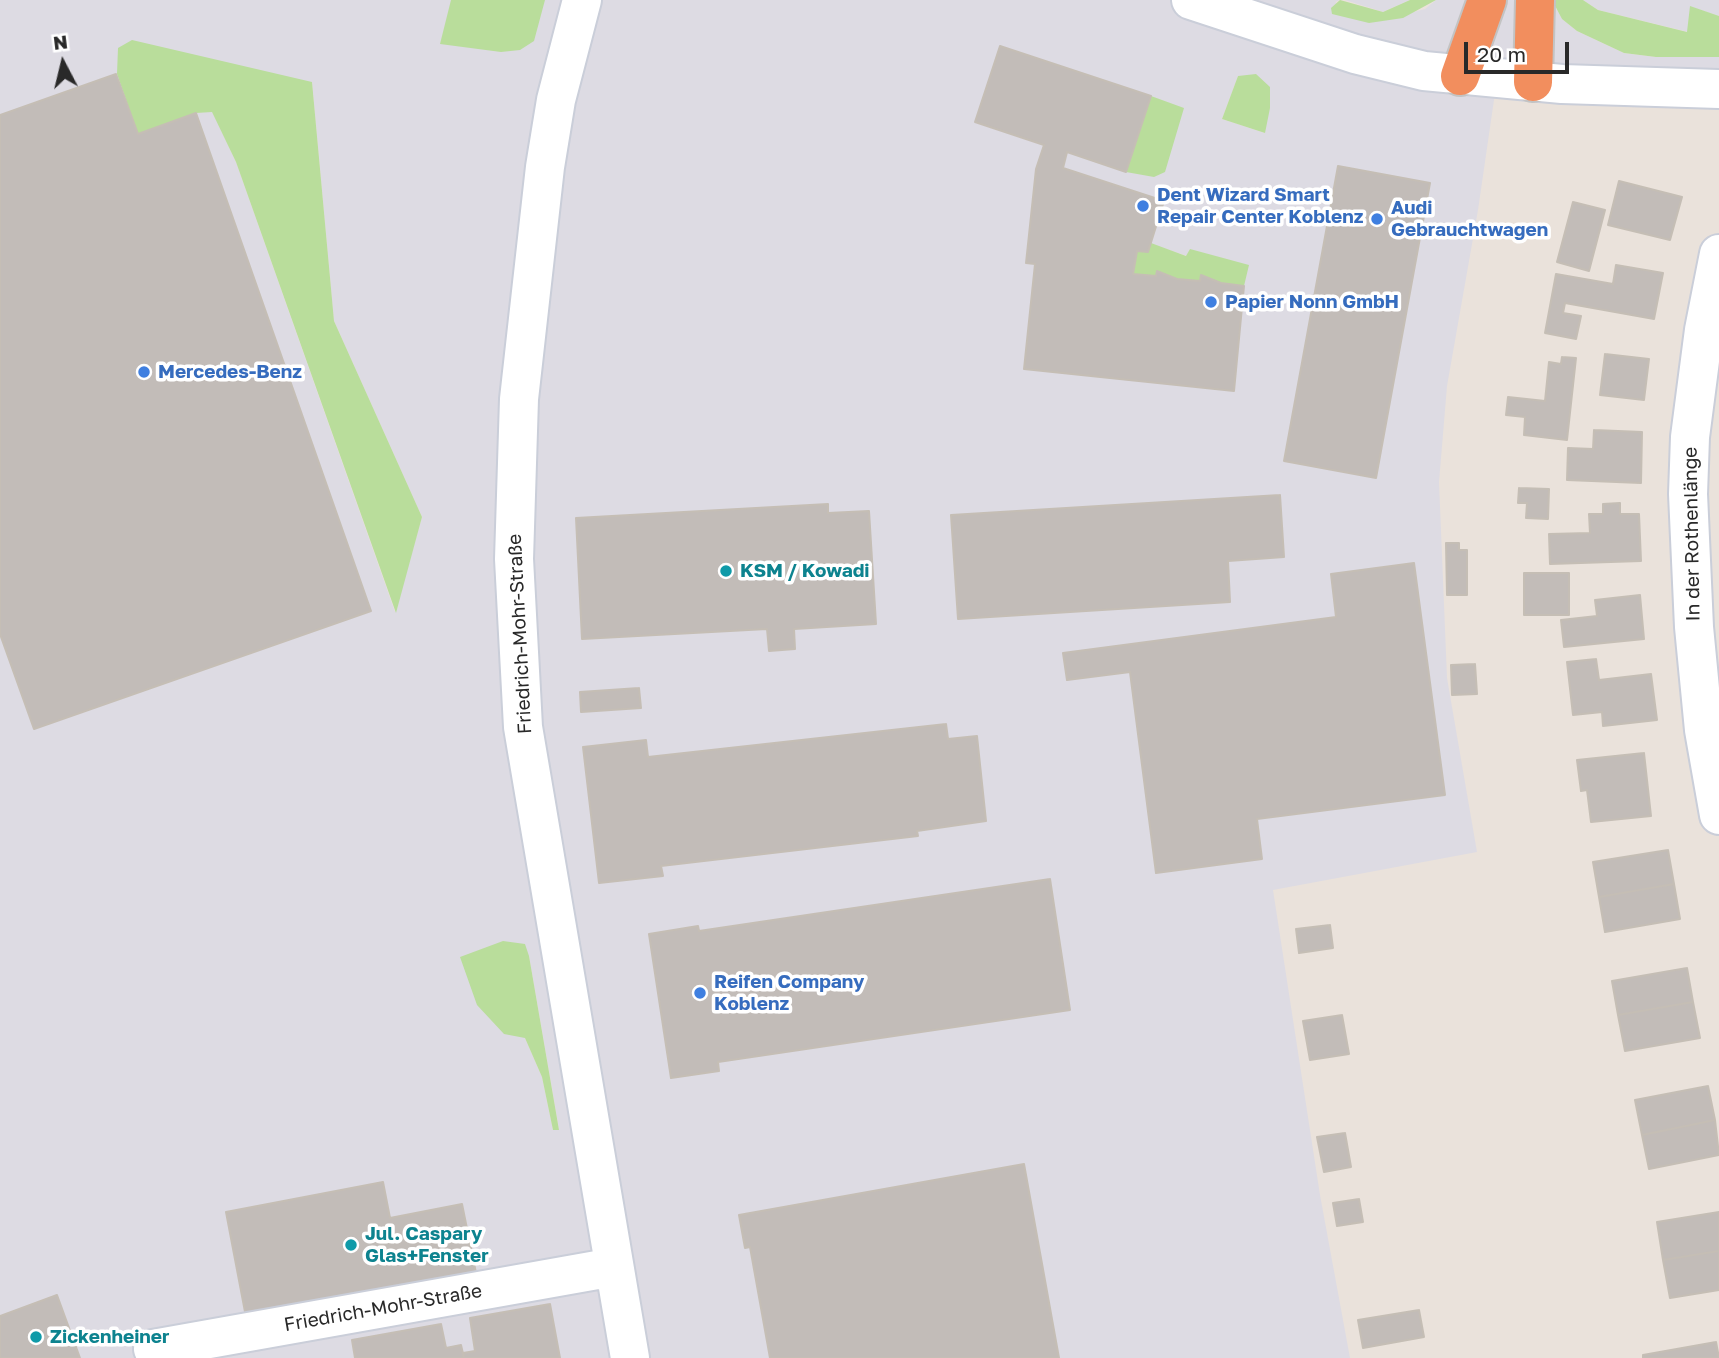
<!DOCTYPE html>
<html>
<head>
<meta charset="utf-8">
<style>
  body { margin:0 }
  #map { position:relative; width:1719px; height:1358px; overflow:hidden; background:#eae2db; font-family:"Golos Text",sans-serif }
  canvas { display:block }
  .north { position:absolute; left:28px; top:28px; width:70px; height:70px; -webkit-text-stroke:5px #fff; paint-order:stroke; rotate:353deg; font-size:19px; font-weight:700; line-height:28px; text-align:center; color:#292929 }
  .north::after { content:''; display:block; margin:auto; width:24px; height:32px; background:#292929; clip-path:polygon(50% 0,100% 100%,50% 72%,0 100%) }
  .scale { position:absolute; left:1464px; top:42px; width:105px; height:32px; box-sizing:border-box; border:4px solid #292929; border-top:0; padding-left:9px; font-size:21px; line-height:24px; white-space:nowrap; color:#292929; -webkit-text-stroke:5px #fff; paint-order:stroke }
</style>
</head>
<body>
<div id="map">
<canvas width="1719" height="1358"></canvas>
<div class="north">N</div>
<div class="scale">20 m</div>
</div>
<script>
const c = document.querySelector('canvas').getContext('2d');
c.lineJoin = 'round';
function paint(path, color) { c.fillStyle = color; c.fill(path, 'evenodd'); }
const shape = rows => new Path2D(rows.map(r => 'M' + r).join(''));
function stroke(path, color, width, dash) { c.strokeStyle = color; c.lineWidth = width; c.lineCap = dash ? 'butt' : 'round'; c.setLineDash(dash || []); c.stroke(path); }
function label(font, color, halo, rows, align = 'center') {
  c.font = font + ' "Golos Text",sans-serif'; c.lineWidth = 7; c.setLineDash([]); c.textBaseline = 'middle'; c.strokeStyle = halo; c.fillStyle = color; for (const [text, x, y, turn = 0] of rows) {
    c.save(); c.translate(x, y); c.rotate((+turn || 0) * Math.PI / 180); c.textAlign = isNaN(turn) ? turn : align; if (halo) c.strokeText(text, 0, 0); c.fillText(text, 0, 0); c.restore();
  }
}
const industrial = shape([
  [0,0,1340,0,1335,2,1369,23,1425,9,1436,0,1552,0,1562,19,1577,31,1624,53,1656,57,1719,57,1719,91,1496,86,1478,210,1447,386,1439,482,1447,678,1477,852,1273,890,1320,1195,1350,1358,0,1358],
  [1238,76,1265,133,1222,119],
  [312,82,334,321,422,517,395,612,236,162,212,111,196,113],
  [1151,244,1187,256,1190,249,1244,285,1221,283,1201,275,1177,279,1157,271,1156,275,1148,252],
  [529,956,559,1129,559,1130,553,1130,542,1077,525,1038],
  [1345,0,1410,0,1383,12],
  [1583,0,1719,0,1719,16,1691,7,1688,32,1598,10]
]);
const green = shape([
  [451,0,545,0,534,41,520,50,501,52,440,44],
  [1340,0,1383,12,1410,0,1436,0,1403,18,1369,23,1332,14,1331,8],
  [1552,0,1583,0,1598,10,1687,32,1690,6,1719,16,1719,57,1656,57,1624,53,1577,31,1562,19],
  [132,40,312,82,334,321,422,517,396,613,236,162,212,112,196,113,138,134,117,74,118,48],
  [1256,74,1270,87,1270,108,1265,133,1222,119,1238,76],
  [1151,96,1184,108,1165,172,1154,177,1126,172],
  [1151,243,1186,256,1190,249,1249,265,1244,286,1221,283,1202,275,1200,281,1177,279,1157,271,1156,276,1133,274,1137,251,1148,252],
  [503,941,525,944,529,956,559,1130,553,1130,542,1077,525,1038,504,1034,477,1005,460,957]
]);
const building = shape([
  [1000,46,1151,96,1126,172,1067,152,1063,168,1164,201,1148,252,1137,251,1133,274,1156,276,1157,271,1177,279,1200,281,1201,275,1221,283,1244,286,1234,391,1024,369,1035,264,1026,263,1036,169,1044,145,975,122,1000,46],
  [116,74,138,134,196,113,371,611,34,729,0,634,0,115,116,74],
  [1338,166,1430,183,1376,478,1284,461,1338,166],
  [1619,181,1682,197,1670,240,1608,225,1619,181],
  [1573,202,1605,210,1589,271,1557,262,1573,202],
  [1616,265,1663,273,1654,319,1565,303,1563,313,1581,316,1576,339,1545,333,1556,274,1613,284,1616,265],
  [1605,354,1649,359,1644,400,1600,395,1605,354],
  [1562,357,1576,358,1567,440,1524,435,1525,417,1506,415,1508,397,1545,401,1549,362,1561,364,1562,357],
  [1594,430,1642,432,1641,483,1567,480,1568,448,1593,449,1594,430],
  [1519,488,1549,489,1548,519,1526,518,1527,503,1518,503,1519,488],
  [1280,495,1284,557,1228,561,1230,602,958,619,951,515,1280,495],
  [1620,503,1620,514,1639,514,1641,561,1550,564,1549,534,1590,533,1589,514,1603,514,1603,504,1620,503],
  [828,504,828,513,869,511,876,624,794,629,795,649,769,651,767,629,582,639,576,518,828,504],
  [1446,543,1459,543,1459,550,1467,550,1467,595,1447,595,1446,543],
  [1414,563,1445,795,1257,819,1262,859,1156,873,1130,672,1067,680,1063,653,1336,617,1331,574,1414,563],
  [1524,573,1569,573,1569,615,1524,615,1524,573],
  [1640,595,1644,639,1564,647,1561,620,1597,616,1595,600,1640,595],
  [1596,659,1599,680,1651,674,1657,720,1603,726,1602,712,1573,715,1567,662,1596,659],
  [1475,664,1477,694,1452,695,1451,665,1475,664],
  [639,688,641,708,581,712,580,692,639,688],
  [946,724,948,739,977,736,986,821,917,831,918,836,661,866,663,876,599,883,583,747,646,740,648,757,946,724],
  [1644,753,1651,816,1591,822,1587,790,1581,791,1577,760,1644,753],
  [1668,850,1674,884,1599,897,1593,862,1668,850],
  [1050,879,1070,1010,718,1062,719,1071,671,1078,649,934,698,926,699,931,1050,879],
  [1674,884,1680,919,1605,932,1599,897,1674,884],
  [1330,925,1333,948,1299,953,1296,929,1330,925],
  [1687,968,1693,1002,1618,1015,1612,981,1687,968],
  [1693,1002,1700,1038,1625,1051,1618,1015,1693,1002],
  [1342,1015,1349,1054,1310,1060,1303,1021,1342,1015],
  [1708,1086,1715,1120,1642,1135,1635,1100,1708,1086],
  [1715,1120,1719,1155,1649,1169,1642,1135,1715,1120],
  [1345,1133,1351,1167,1324,1172,1317,1137,1345,1133],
  [1024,1164,1059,1358,770,1358,750,1247,745,1248,739,1215,1024,1164],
  [383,1182,390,1218,462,1204,476,1273,246,1317,226,1212,383,1182],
  [1359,1199,1363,1222,1337,1226,1333,1203,1359,1199],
  [1719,1212,1719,1251,1663,1260,1657,1222,1719,1212],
  [1719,1251,1719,1290,1670,1298,1663,1260,1719,1251],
  [57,1295,80,1358,0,1358,0,1316,57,1295],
  [550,1304,560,1358,464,1358,463,1353,475,1351,470,1318,550,1304],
  [1419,1310,1424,1337,1363,1348,1358,1320,1419,1310],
  [441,1324,446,1348,461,1345,464,1358,355,1358,352,1340,441,1324],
  [1716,1342,1719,1358,1643,1358,1643,1355,1716,1342]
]);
const minor = shape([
  [582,0,556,100,545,167,519,399,514,559,523,727,630,1358],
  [1191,0,1355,54,1424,71,1562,84,1719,89],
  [1719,254,1704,330,1690,437,1688,494,1694,627,1704,730,1719,815],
  [153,1349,614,1267]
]);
const highway = shape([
  [1460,76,1487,0],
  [1533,82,1535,0]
]);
const markers = [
  [1143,206,7,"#3f7fe0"],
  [1377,219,7,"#3f7fe0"],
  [1211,302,7,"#3f7fe0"],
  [144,372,7,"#3f7fe0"],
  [726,571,7,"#0f9aa8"],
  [700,993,7,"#3f7fe0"],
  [351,1245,7,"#0f9aa8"],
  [36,1337,7,"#0f9aa8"]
];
const shopNames = [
  ["Dent Wizard Smart",1157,195],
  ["Repair Center Koblenz",1157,217],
  ["Audi",1391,208],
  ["Gebrauchtwagen",1391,230],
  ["Papier Nonn GmbH",1225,302],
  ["Mercedes-Benz",158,372],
  ["Reifen Company",714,982],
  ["Koblenz",714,1004]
];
const streetNames = [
  ["In der Rothenlänge",1692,534,-91],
  ["Friedrich-Mohr-Straße",520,634,-93],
  ["Friedrich-Mohr-Straße",383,1308,-10]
];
const cultureNames = [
  ["KSM / Kowadi",740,571],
  ["Jul. Caspary",365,1234],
  ["Glas+Fenster",365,1256],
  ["Zickenheiner",50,1337]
];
paint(industrial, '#dddbe3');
paint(green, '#b9dd9b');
paint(building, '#c2bcb8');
stroke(building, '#c5beb5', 2);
stroke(minor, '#caced9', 42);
stroke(highway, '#c3c3c3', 42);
stroke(minor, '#fff', 38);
stroke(highway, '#f28e5e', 38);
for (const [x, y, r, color] of markers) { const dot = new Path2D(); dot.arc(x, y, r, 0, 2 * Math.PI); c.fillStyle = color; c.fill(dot); stroke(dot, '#fff', 2.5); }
label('bold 19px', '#366cbe', '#fff', shopNames, 'left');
label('19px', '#292929', '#fff', streetNames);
label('bold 19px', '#0d838f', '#fff', cultureNames, 'left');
</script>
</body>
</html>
